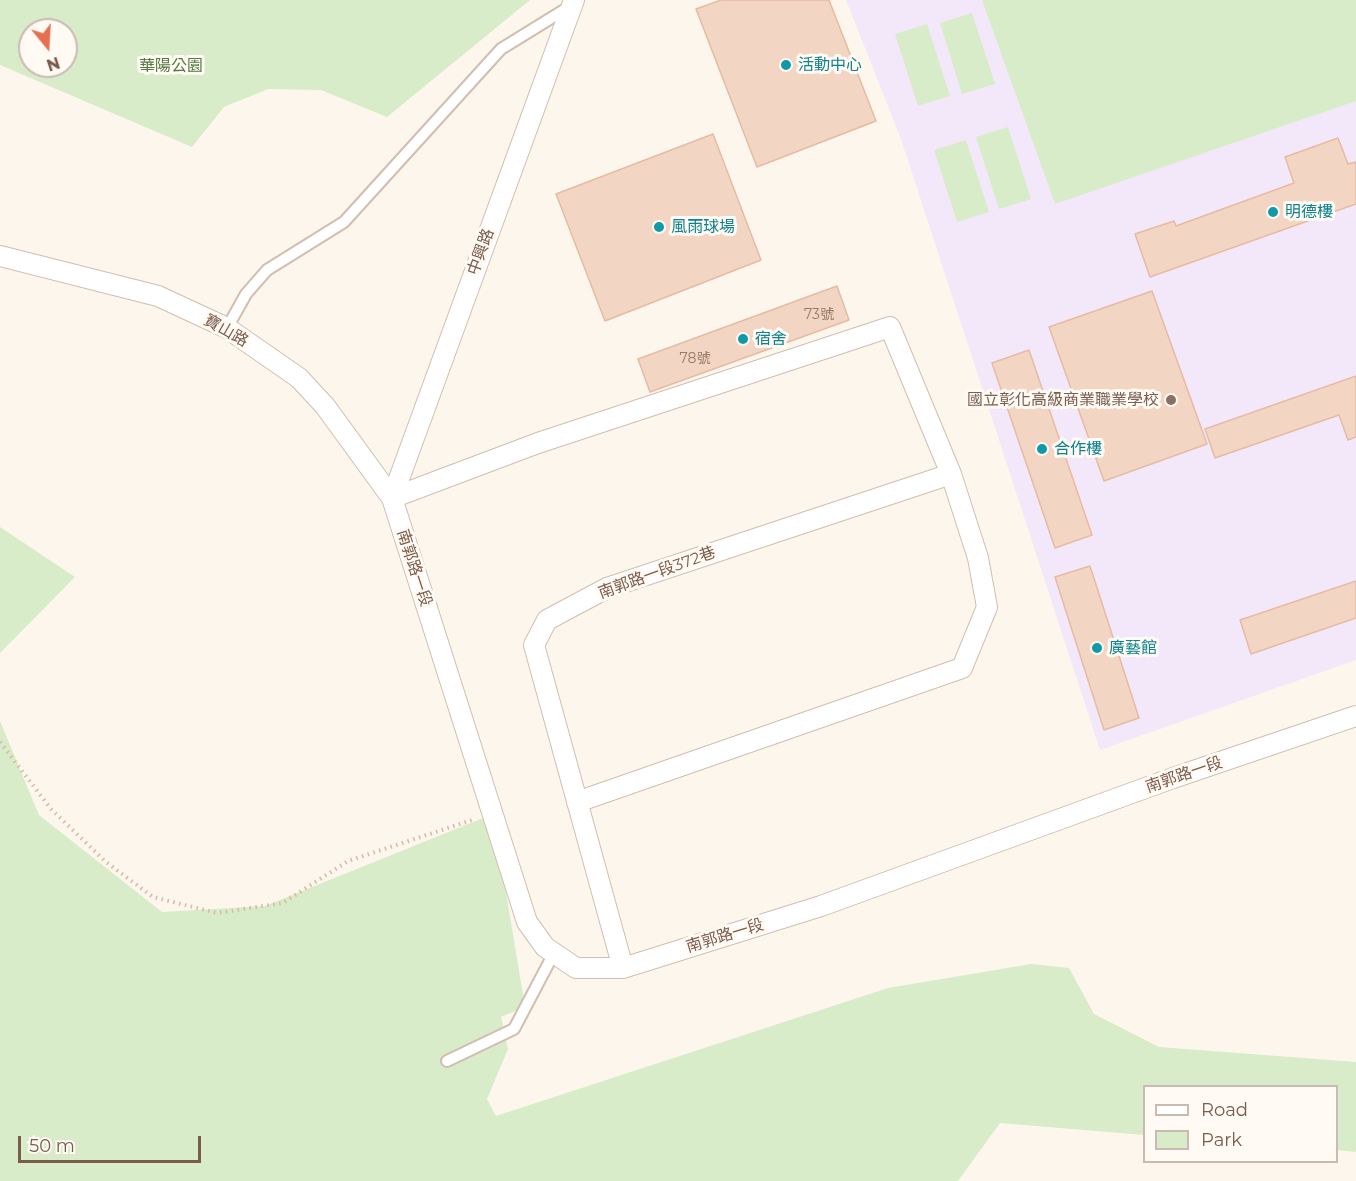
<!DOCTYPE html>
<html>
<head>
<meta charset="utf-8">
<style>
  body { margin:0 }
  #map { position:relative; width:1356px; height:1181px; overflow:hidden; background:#fdf6ec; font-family:Montserrat,sans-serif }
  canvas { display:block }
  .legend { position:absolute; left:1143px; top:1085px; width:195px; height:78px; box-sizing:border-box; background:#fffaf3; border:2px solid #cabbb1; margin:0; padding:8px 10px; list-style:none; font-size:18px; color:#7a5c4d }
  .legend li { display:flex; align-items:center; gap:12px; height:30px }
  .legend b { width:30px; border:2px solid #cabbb1 }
  .north { position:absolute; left:18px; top:18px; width:60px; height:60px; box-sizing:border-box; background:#fffaf3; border:2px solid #cabbb1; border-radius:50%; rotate:162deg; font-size:16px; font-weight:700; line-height:24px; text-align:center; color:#7a5c4d }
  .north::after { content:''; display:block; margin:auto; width:21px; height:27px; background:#e76f51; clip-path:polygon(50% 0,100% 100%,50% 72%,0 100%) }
  .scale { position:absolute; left:18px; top:1136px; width:183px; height:27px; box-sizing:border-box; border:3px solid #7a5c4d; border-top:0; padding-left:8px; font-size:18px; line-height:21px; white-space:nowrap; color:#7a5c4d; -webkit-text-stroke:4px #fffaf3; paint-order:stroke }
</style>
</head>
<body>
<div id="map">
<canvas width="1356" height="1181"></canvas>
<ul class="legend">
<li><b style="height:8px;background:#fff"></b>Road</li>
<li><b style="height:16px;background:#d8ecc9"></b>Park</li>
</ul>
<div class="north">N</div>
<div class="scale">50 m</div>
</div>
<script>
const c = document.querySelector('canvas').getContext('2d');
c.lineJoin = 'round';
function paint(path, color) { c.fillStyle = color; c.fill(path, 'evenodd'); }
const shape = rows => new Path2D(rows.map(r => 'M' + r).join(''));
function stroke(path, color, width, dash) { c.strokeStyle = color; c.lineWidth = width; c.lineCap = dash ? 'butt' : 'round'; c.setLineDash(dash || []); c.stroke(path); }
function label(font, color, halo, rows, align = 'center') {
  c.font = font + ' Montserrat,"Noto Sans TC",sans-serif'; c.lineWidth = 6; c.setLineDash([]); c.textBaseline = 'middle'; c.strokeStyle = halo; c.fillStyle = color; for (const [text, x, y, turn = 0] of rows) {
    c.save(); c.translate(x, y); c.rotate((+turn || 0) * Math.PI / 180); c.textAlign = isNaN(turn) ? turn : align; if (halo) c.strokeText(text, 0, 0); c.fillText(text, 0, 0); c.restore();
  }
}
const education = shape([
  [846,0,1356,0,1356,660,1100,750,901,139]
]);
const green = shape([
  [0,0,530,0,387,117,321,90,268,89,224,107,192,147,0,65],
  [30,30,66,30,66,66,30,66],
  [982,0,1356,0,1356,101,1055,204],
  [972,13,995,84,962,94,940,23],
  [927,24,950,96,918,106,895,34],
  [1008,127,1031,199,999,209,976,137],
  [966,140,989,212,957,222,934,150],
  [0,527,75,577,0,653],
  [0,721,39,815,162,912,265,906,493,814,525,1007,501,1017,508,1049,487,1099,496,1116,888,988,1031,964,1069,968,1094,1014,1159,1047,1356,1062,1356,1152,1337,1150,1336,1086,1144,1086,1144,1135,1000,1123,958,1181,0,1181]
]);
const building = shape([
  [721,0,829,0,876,121,757,167,696,9,721,0],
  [713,134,761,260,605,321,556,194,713,134],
  [1338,138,1348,164,1356,162,1356,204,1150,277,1135,234,1174,221,1176,226,1294,183,1285,157,1338,138],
  [837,286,849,320,650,392,638,359,837,286],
  [1152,291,1207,444,1104,481,1049,327,1152,291],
  [1029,350,1092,535,1055,548,992,363,1029,350],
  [1356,376,1356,437,1348,440,1339,415,1215,458,1205,429,1356,376],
  [1090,566,1139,718,1104,730,1055,577,1090,566],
  [1356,581,1356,618,1251,654,1240,620,1356,581]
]);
const path = shape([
  [0,742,51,809,106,862,153,897,217,913,283,903,348,861,472,820]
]);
const lane = shape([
  [227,328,246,294,267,270,344,222,501,49,569,7],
  [447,1061,514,1029,554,953]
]);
const street = shape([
  [0,256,158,296,227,328,299,378,325,406,392,498,527,922,545,947,576,968,623,968,821,906,1173,778,1356,716],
  [392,498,538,443,890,327,951,474,978,558,987,607,962,668,577,802],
  [392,498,574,0],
  [623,968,534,645,547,620,607,588,951,474]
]);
const markers = [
  [786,65,6,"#0f9aa8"],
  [1273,212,6,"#0f9aa8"],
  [659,227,6,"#0f9aa8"],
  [743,339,6,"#0f9aa8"],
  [1171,400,6,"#8d6e63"],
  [1042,449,6,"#0f9aa8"],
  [1097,648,6,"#0f9aa8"]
];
const numberNames = [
  ["73號",819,315],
  ["78號",695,359]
];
const cultureNames = [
  ["活動中心",798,65],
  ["明德樓",1285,212],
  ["風雨球場",671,227],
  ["宿舍",755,339],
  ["合作樓",1054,449],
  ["廣藝館",1109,648]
];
const parkNames = [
  ["華陽公園",171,66]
];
const streetNames = [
  ["中興路",481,252,-70],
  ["寶山路",226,331,30],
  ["南郭路一段",414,568,72],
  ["南郭路一段372巷",657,573,-20],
  ["南郭路一段",1184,775,-19],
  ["南郭路一段",725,936,-17]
];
const educationNames = [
  ["國立彰化高級商業職業學校",1159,400]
];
paint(education, '#f3e8fa');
paint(green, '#d8ecc9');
paint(building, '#f3d5c3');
stroke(building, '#e6bba3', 1.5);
stroke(lane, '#d1beb0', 14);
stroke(street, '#d1beb0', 22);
stroke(path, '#d9b8a5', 4, [1.5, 4.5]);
stroke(lane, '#fff', 10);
stroke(street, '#fff', 20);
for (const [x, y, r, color] of markers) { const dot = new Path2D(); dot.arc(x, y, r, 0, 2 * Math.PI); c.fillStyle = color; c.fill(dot); stroke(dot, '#fffaf3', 2); }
label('14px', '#987a6a', null, numberNames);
label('16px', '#0d838f', '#fffaf3', cultureNames, 'left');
label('16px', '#537a41', '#fffaf3', parkNames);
label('16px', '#7a5c4d', '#fffaf3', streetNames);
label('16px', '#785e54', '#fffaf3', educationNames, 'right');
</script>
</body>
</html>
